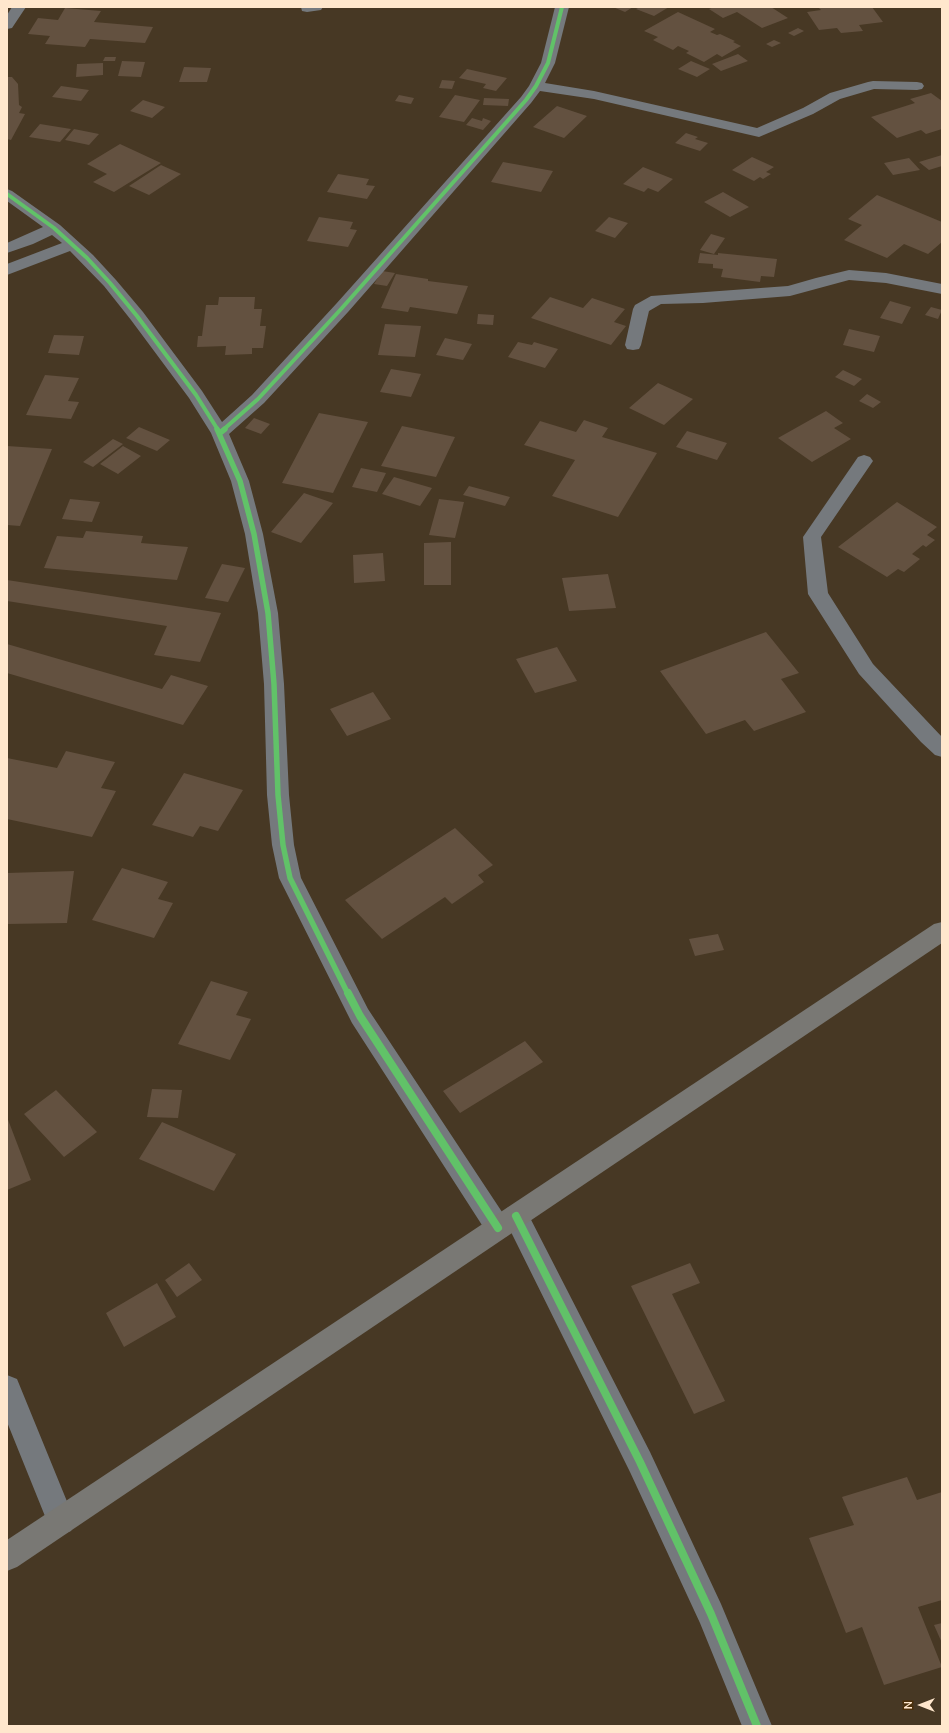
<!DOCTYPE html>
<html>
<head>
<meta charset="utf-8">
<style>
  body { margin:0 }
  #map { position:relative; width:949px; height:1733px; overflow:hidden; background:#473824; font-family:"Nunito Sans",sans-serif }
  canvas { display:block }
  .frame { position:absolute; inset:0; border:8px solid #ffe7cd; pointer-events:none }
  .north { position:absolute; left:901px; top:1685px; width:40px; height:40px; -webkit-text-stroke:3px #4b2f09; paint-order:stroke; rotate:270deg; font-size:11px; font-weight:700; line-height:16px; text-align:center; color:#ffe7cd }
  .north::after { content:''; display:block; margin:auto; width:14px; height:18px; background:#ffe7cd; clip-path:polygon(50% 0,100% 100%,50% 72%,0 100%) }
</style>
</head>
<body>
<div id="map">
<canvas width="949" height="1733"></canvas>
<div class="frame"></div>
<div class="north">N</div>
</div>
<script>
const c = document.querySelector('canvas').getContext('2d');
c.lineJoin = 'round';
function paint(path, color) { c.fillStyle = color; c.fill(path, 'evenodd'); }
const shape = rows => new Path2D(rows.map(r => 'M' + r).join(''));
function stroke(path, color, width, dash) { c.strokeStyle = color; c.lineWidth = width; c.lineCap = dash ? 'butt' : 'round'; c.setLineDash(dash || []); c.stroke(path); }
const building = shape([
  [613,7,633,7,625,12],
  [640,7,669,7,654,16,636,9],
  [714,7,771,7,788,18,762,28,737,12,723,18,709,9],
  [872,7,883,22,859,25,863,31,841,33,837,28,819,30,807,12,821,10,819,8,824,7],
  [65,8,101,11,94,22,153,27,145,43,90,39,85,47,45,44,50,36,28,34,38,18,58,20],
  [678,12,715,29,710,32,717,35,720,34,735,41,733,42,741,46,722,57,717,54,704,62,686,53,689,51,678,46,673,50,653,40,658,37,644,31],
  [798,28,804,31,794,36,788,33],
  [774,40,781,43,772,47,766,44],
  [738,54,748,61,721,71,712,64],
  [105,57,116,57,115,61,103,61],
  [122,61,145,62,141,77,118,76],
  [691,61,710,69,697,77,678,69],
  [103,63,103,75,76,77,77,64],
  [184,67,211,68,207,82,179,82],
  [467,69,507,78,496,91,483,88,486,84,459,78],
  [7,77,12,77,18,84,19,105,22,107,19,113,25,114,11,140,7,139],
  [442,80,455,81,452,89,439,88],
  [61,86,89,90,81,101,52,97],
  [931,93,942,101,942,123,941,124,942,129,926,134,921,130,897,138,871,117,915,103,910,99],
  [399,95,414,98,411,104,395,101],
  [455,95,480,100,464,122,439,117],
  [484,98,509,99,508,106,483,105],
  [143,100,165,107,152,118,130,111],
  [557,106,587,116,564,138,533,127],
  [472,118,482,121,483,118,491,121,483,130,466,125],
  [40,124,71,129,60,142,29,137],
  [74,129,99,134,89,145,65,140],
  [686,133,698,137,695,139,708,143,700,151,675,143],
  [120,144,161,163,114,192,93,182,107,174,87,164],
  [942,155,942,166,929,170,919,162],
  [752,157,774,167,766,172,771,174,763,179,760,177,754,181,732,170],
  [909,158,920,170,893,175,884,163],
  [503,162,553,171,541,192,491,182],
  [161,165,181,174,149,195,129,186],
  [643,167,673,179,658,192,648,188,644,192,623,184],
  [338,174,369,179,366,185,375,186,367,199,327,192],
  [723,192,749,207,730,217,704,202],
  [877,195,942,222,942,242,928,254,904,244,887,258,844,240,862,225,848,219],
  [319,217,353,222,350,229,357,230,348,247,307,241],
  [609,217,628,223,615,238,595,231],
  [711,234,725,238,714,254,700,250],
  [700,253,718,255,718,253,777,259,774,277,761,276,760,282,721,277,723,269,713,268,713,264,698,263],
  [382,271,395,273,387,286,374,284],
  [396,274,428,279,428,281,468,286,457,314,410,307,408,312,381,308],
  [219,297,255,297,254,309,262,309,260,326,266,326,263,348,252,348,252,354,225,355,226,346,197,347,198,336,202,336,206,305,218,305],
  [550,297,583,308,592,298,625,309,614,322,626,326,611,345,531,318],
  [890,301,911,307,902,324,880,318],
  [931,307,942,310,938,319,925,315],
  [478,314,494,315,493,325,477,324],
  [385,324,421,326,415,357,378,355],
  [849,329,880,336,874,352,843,345],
  [54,335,84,336,79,355,48,353],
  [445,338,472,344,463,360,436,355],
  [518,342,532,345,534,342,558,349,545,368,508,357],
  [391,369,421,374,411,397,380,392],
  [843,370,862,379,854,386,835,377],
  [45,375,79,378,68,401,79,402,71,419,26,415],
  [658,383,693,399,664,425,629,408],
  [867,394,881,402,873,408,859,401],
  [826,411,843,423,834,428,851,439,812,462,778,438],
  [319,413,368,422,333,493,282,483],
  [254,418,270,424,261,434,245,428],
  [584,420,608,428,602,437,657,453,618,517,552,496,575,460,524,445,540,421,576,432],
  [402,426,455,437,436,477,381,466],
  [139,427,170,440,157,451,126,438],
  [687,431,727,443,717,460,676,447],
  [113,439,123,444,93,467,83,462],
  [7,446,52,449,20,526,7,525],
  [123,446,141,456,118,474,100,464],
  [361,468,386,473,377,492,352,487],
  [394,477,432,488,420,506,382,494],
  [469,486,510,497,505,506,463,495],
  [304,493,333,503,301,543,271,532],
  [70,499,100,502,92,522,62,519],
  [439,499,464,502,455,538,429,535],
  [897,502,937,527,927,535,935,540,926,547,923,545,912,554,920,559,904,572,898,569,887,577,838,547],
  [86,531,143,536,141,543,188,547,177,580,44,568,57,536,83,538],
  [451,542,451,585,424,585,424,543],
  [383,553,385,581,354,583,353,555],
  [222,564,245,568,228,602,205,598],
  [608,574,616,608,569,611,562,578],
  [7,580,221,613,200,662,154,655,167,626,7,601],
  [766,632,799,673,781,679,806,712,754,731,745,720,706,734,660,671],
  [7,644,162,689,171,675,208,686,183,725,7,673],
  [557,647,577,681,535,693,516,659],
  [373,692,391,719,347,736,330,709],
  [66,751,115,762,101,788,116,791,92,837,7,819,7,758,57,768],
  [184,773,243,790,218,831,200,826,193,837,152,825],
  [455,828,493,865,478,875,484,882,452,904,445,897,382,939,345,900],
  [122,868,168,882,158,899,173,903,154,938,92,920],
  [74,871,67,923,7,924,7,873],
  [718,934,724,950,695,956,689,939],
  [211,981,248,992,236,1015,251,1019,230,1060,178,1044],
  [525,1041,543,1062,460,1113,443,1091],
  [152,1089,182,1090,178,1118,147,1117],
  [56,1090,97,1132,64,1157,24,1114],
  [7,1117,31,1180,7,1190],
  [162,1122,236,1154,214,1191,139,1159],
  [189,1263,202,1280,177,1297,165,1280],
  [690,1263,700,1283,672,1294,725,1401,694,1414,631,1286],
  [157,1283,176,1317,124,1347,106,1313],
  [907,1477,917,1500,942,1492,942,1600,918,1607,942,1667,884,1685,862,1627,846,1633,809,1538,854,1525,842,1497],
  [942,1623,942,1643,934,1625]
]);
const minor = shape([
  [12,7,26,7,12,28,7,29,7,15,12,7],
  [301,7,323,7,321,10,307,12,302,11,301,7],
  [555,7,569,7,555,63,545,83,594,91,757,128,803,108,830,93,868,82,873,81,917,82,922,83,924,86,922,89,917,90,874,89,840,99,813,114,759,137,594,99,540,91,531,103,348,312,264,403,229,434,249,481,263,534,278,613,284,684,289,795,294,845,301,878,368,1009,504,1215,507,1208,516,1204,525,1208,650,1452,721,1604,772,1726,742,1726,700,1623,630,1472,510,1230,507,1236,498,1240,489,1236,352,1023,279,878,272,845,267,795,264,684,258,613,245,534,231,481,211,433,189,398,131,320,104,286,70,251,7,275,7,264,62,243,52,235,33,244,7,253,7,243,43,227,7,201,7,189,12,191,60,225,93,255,116,280,143,312,202,391,222,422,252,395,336,304,521,97,529,86,541,63,555,7],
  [849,270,886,273,942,284,942,294,886,283,849,280,790,296,703,303,661,304,649,311,641,345,639,349,633,350,627,349,625,345,633,309,635,305,651,296,788,286,816,278,849,270],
  [864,455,870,457,873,461,821,537,828,593,873,664,942,737,942,757,935,755,921,742,859,674,808,594,803,537,858,457,864,455],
  [7,1375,17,1379,75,1521,71,1531,61,1535,51,1531,7,1422,7,1375]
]);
const major = shape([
  [942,922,942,943,17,1567,7,1571,7,1540,934,924,942,922]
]);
const cyclewayFar2 = shape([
  [7,194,54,228,87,258,110,283,137,316,196,395,218,430],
  [223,430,258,399,342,308,526,100,536,86,548,63,562,7]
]);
const cyclewayFar1 = shape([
  [217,429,240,481,254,534,268,613,274,684,278,795,283,845,290,878,348,994],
  [220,433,225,429]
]);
const cycleway = shape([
  [348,993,360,1016,498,1228],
  [516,1216,640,1462,711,1614,757,1726]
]);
paint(building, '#635140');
paint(minor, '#75797d');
paint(major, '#797874');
stroke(cyclewayFar2, '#61c268', 4);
stroke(cyclewayFar1, '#61c268', 5.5);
stroke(cycleway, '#61c268', 8);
</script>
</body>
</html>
